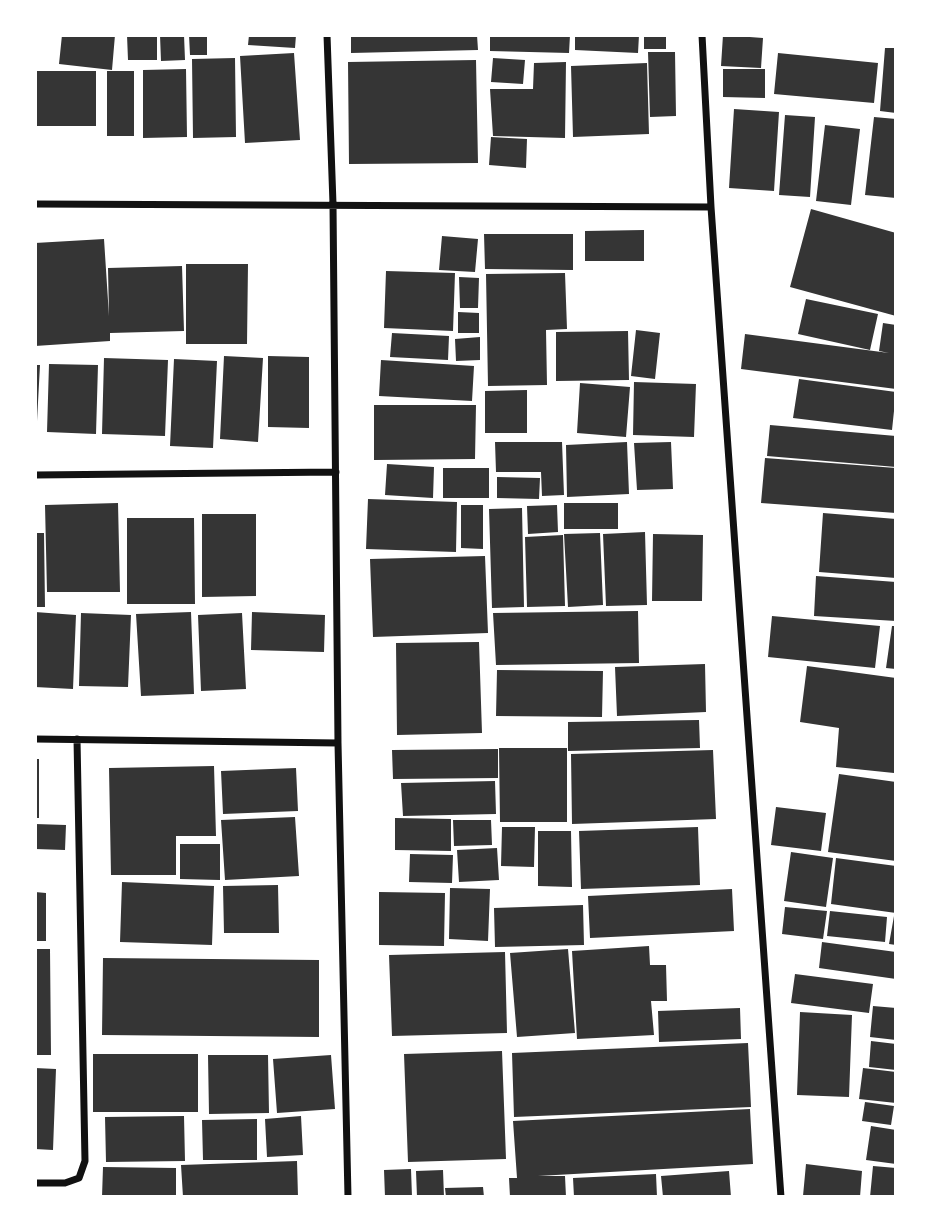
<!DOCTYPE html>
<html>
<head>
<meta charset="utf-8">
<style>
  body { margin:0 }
  #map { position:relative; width:931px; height:1232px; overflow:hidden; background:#fff; font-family:Arial,sans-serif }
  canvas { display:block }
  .frame { position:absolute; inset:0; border:37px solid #fff; pointer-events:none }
</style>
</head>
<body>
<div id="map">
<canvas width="931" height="1232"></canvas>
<div class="frame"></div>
</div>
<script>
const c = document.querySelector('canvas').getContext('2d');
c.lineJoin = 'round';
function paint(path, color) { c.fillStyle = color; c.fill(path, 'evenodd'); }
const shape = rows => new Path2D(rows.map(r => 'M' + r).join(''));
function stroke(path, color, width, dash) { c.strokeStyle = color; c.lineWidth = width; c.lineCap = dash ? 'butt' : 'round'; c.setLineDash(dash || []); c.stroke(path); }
const building = shape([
  [62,35,115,35,112,70,59,64],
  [127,35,157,35,157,60,128,60],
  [160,35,184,35,185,60,161,61],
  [189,35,207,35,207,55,190,55],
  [249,35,296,35,295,48,248,45],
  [351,35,477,35,478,50,351,53],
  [490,35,570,35,569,53,490,51],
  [575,35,639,35,638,53,575,50],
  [644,35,666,35,666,49,644,49],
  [723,35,763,38,761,68,721,66],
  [885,48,896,48,896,113,880,111],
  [648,52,675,52,676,116,650,117],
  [294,53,300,140,245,143,240,56],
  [778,53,878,63,874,103,774,94],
  [235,58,236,137,193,138,192,59],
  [493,58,525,60,523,84,491,82],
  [476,60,478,163,349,164,348,62],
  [566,62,565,138,493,136,490,89,533,89,534,63],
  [647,63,649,134,573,137,571,66],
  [186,69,187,137,143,138,143,70],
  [723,69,765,69,765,98,723,97],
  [35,71,96,71,96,126,35,126],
  [107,71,134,71,134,136,107,136],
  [734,109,779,112,774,191,729,188],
  [785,115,815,117,810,197,779,195],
  [874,117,896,119,896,198,865,195],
  [825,125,860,129,851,205,816,201],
  [491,137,527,139,526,168,489,165],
  [811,209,896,233,896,316,790,287],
  [644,230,644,261,585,261,585,231],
  [484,234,573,234,573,270,485,269],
  [442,236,478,239,475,272,439,270],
  [104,239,109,316,108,268,182,266,184,331,110,333,110,341,35,346,35,243],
  [186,264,248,264,247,344,186,344],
  [386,271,455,273,453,331,384,328],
  [565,273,567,329,546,330,547,385,488,386,486,274],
  [459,277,479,278,478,308,460,308],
  [806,299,878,314,870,350,798,334],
  [458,312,479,313,479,333,458,333],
  [883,323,896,325,896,389,741,369,745,334,889,353,879,351],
  [636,330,660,333,655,379,631,376],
  [628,331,629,380,556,381,556,332],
  [392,333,449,336,448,360,390,357],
  [480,337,480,360,456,361,455,339],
  [224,356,263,358,258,442,220,439],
  [268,356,309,357,309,428,268,427],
  [104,358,168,360,165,436,102,434],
  [174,359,217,361,213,448,170,446],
  [381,360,474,366,472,401,379,396],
  [49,364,98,365,96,434,47,432],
  [35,365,40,365,37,421,35,421],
  [799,379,896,392,892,430,793,418],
  [634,382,696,384,694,437,633,435],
  [580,383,630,387,626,437,577,433],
  [527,390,527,433,485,433,485,391],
  [374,405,476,405,475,459,374,460],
  [770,425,896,436,896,467,767,456],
  [495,442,562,442,564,495,542,496,541,472,496,472],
  [627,442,629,494,567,497,566,445],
  [671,442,673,489,637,490,634,443],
  [765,458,896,468,896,513,761,503],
  [387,464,434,467,433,498,385,495],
  [443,468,489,468,489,498,443,498],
  [497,477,540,478,539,499,497,498],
  [368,499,457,502,456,552,366,549],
  [118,503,120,592,47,592,45,505],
  [564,503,618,503,618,529,564,529],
  [461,505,483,505,483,549,461,548],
  [557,505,558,532,528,534,527,506],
  [522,508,524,607,492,608,489,509],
  [823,513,896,519,896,578,819,572],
  [202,514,256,514,256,596,202,597],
  [127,518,194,518,195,604,127,604],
  [645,532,647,605,606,606,603,534],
  [35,533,44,533,45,607,35,607],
  [600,533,603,605,568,607,564,534],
  [653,534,703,535,702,601,652,601],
  [563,535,565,606,527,607,525,537],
  [485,556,488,633,373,637,370,559],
  [816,576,896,582,896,621,814,616],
  [638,611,639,663,496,665,493,613],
  [35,612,76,615,73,689,35,687],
  [191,612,194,694,141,696,136,614],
  [252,612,325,615,324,652,251,650],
  [81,613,131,615,128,687,79,686],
  [242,613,246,689,201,691,198,615],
  [772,616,880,626,875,668,768,657],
  [892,626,896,626,896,669,886,668],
  [479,642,482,733,397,735,396,643],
  [705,664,706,712,617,716,615,667],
  [807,666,896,678,894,773,836,767,839,728,800,722],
  [497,670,603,671,602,717,496,716],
  [699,720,700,748,568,751,568,722],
  [499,748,567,748,567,822,500,822],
  [498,749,498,778,393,779,392,750],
  [713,750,716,819,572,824,571,754],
  [35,759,39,759,39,818,35,818],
  [214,766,216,836,176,836,176,875,111,875,109,768],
  [296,768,298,811,223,814,221,771],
  [839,774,896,782,896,861,828,852],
  [495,781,496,814,403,816,401,783],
  [776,807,826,813,821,851,771,845],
  [295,817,299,876,225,880,221,820],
  [395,818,451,819,451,851,395,850],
  [453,820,491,820,492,845,454,846],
  [35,824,66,825,65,850,35,849],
  [502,827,535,827,534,867,501,866],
  [698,827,700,885,581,889,579,831],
  [538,831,571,831,572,887,538,886],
  [180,844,220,844,220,880,180,879],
  [497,848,499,880,459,882,457,850],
  [791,852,833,858,826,907,784,901],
  [410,854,453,855,452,883,409,882],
  [836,858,896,866,896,913,831,904],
  [122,882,214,886,212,945,120,942],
  [278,885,279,933,224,933,223,886],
  [450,888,490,889,488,941,449,939],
  [732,889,734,931,590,938,588,896],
  [35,892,46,893,46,941,35,941],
  [379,892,445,893,444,946,379,945],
  [583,905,584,945,495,947,494,908],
  [785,907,827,911,823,939,782,934],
  [830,911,887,917,885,942,827,936],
  [894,916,896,916,896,945,889,944],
  [822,942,896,952,896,979,819,968],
  [649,946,650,965,666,965,667,1001,651,1001,654,1035,577,1039,572,951],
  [35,949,50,949,51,1055,35,1055],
  [568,949,575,1033,517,1037,510,953],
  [505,952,507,1033,392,1036,389,955],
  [103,958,319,960,319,1037,102,1035],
  [795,974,873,984,869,1013,791,1003],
  [873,1006,896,1008,896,1040,870,1037],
  [740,1008,741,1039,659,1042,658,1011],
  [800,1012,852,1015,849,1097,797,1095],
  [871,1041,896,1044,896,1070,869,1067],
  [748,1043,751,1107,514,1117,512,1053],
  [502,1051,506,1159,408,1162,404,1054],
  [93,1054,198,1054,198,1112,93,1112],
  [208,1055,268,1055,269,1113,209,1114],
  [331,1055,335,1109,277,1113,273,1059],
  [35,1068,56,1069,53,1150,35,1149],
  [863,1068,896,1072,896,1103,859,1099],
  [865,1102,894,1106,891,1125,862,1121],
  [750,1109,753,1164,538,1176,565,1176,566,1197,510,1197,509,1178,517,1178,513,1121],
  [184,1116,185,1161,106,1162,105,1117],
  [301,1116,303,1155,267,1157,265,1119],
  [257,1119,257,1160,203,1160,202,1120],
  [871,1126,896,1130,896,1164,866,1160],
  [297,1161,298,1197,183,1197,181,1165],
  [806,1164,862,1171,860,1197,803,1196],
  [873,1166,896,1168,896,1197,870,1197],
  [103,1167,176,1168,176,1197,102,1197],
  [411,1169,412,1197,385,1197,384,1170],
  [443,1170,444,1197,417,1197,416,1171],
  [729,1171,731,1197,663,1197,661,1176],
  [656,1174,657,1197,574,1197,573,1178],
  [483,1187,484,1197,446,1197,445,1188]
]);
const minor = shape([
  [327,35,333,204,338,743,348,1197],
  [702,35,711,207,781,1197],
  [35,204,711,207],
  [35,475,336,472],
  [35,739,338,743],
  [35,1183,65,1183,79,1178,85,1161,77,739]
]);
paint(building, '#353535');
stroke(minor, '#111', 7);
</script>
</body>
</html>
